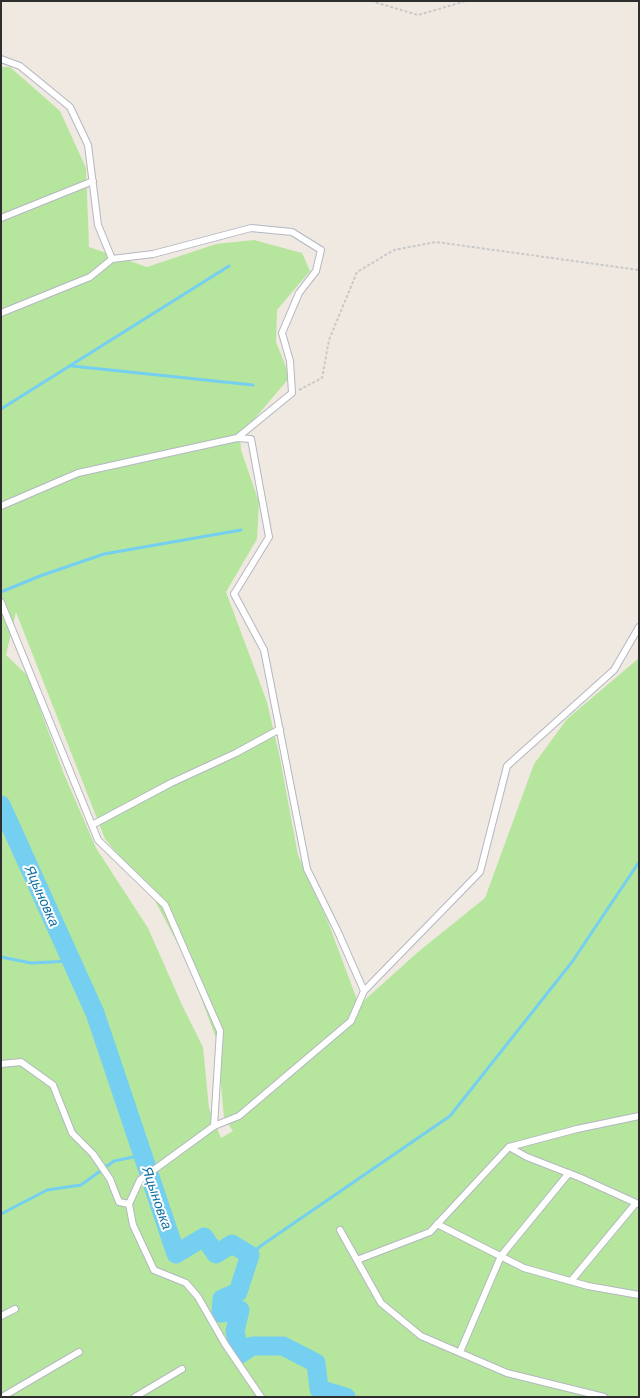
<!DOCTYPE html>
<html>
<head>
<meta charset="utf-8">
<style>
  body { margin:0 }
  #map { position:relative; width:640px; height:1398px; overflow:hidden; background:#efe9e1; font-family:Barlow,sans-serif }
  canvas { display:block }
  .frame { position:absolute; inset:0; border:2px solid #2e2e2e; pointer-events:none }
</style>
</head>
<body>
<div id="map">
<canvas width="640" height="1398"></canvas>
<div class="frame"></div>
</div>
<script>
const c = document.querySelector('canvas').getContext('2d');
c.lineJoin = 'round';
function paint(path, color) { c.fillStyle = color; c.fill(path, 'evenodd'); }
const shape = rows => new Path2D(rows.map(r => 'M' + r).join(''));
function stroke(path, color, width, dash) { c.strokeStyle = color; c.lineWidth = width; c.lineCap = dash ? 'butt' : 'round'; c.setLineDash(dash || []); c.stroke(path); }
function label(font, color, halo, rows, align = 'center') {
  c.font = font + ' Barlow,sans-serif'; c.lineWidth = 4; c.setLineDash([]); c.textBaseline = 'middle'; c.strokeStyle = halo; c.fillStyle = color; for (const [text, x, y, turn = 0] of rows) {
    c.save(); c.translate(x, y); c.rotate((+turn || 0) * Math.PI / 180); c.textAlign = isNaN(turn) ? turn : align; if (halo) c.strokeText(text, 0, 0); c.fillText(text, 0, 0); c.restore();
  }
}
const green = shape([
  [1,67,10,67,60,111,86,168,89,247,147,267,216,244,254,240,302,253,310,271,277,310,276,342,290,377,240,436,241,450,259,502,257,539,226,592,267,702,280,758,298,855,328,922,359,1005,418,952,485,898,534,764,567,719,639,658,639,1397,1,1397],
  [16,612,105,839,152,895,189,965,217,1041,224,1118,233,1131,221,1138,209,1108,203,1047,182,1005,148,928,96,848,64,774,28,676,6,655]
]);
const stream = shape([
  [72,366,253,385],
  [1,409,229,266],
  [1,592,40,576,104,554,241,530],
  [1,957,31,963,71,961],
  [1,1214,47,1190,81,1185,114,1161,143,1155],
  [250,1255,262,1245,450,1116,572,962,639,862]
]);
const river = shape([
  [1,805,95,1013,176,1254,204,1237,216,1254,232,1244,250,1255,238,1292,222,1299,221,1313,240,1310,235,1331,240,1354,252,1346,283,1346,316,1363,319,1389,346,1397]
]);
const path = shape([
  [371,1,418,15,466,1],
  [299,390,322,378,329,340,357,272,394,250,436,242,639,270]
]);
const service = shape([
  [1,59,20,66,70,107,88,145,98,225,112,259,153,254,251,228,292,232,321,250,316,271,299,293,282,333,290,361,292,393,237,438,251,439,269,537,234,594,264,650,307,869,338,932,364,991],
  [1,218,93,181],
  [1,313,90,277,112,259],
  [1,506,78,473,237,438],
  [1,602,98,840,165,905,220,1031,214,1126],
  [92,825,171,783,236,753,280,729],
  [1,1064,21,1062,53,1085,72,1133,93,1154,110,1179,119,1202,129,1204],
  [509,1147,527,1157,581,1178,636,1203,639,1204],
  [437,1224,524,1268,588,1286,639,1295],
  [340,1230,381,1303,421,1336,507,1373,604,1397],
  [357,1260,430,1232,509,1147,577,1129,639,1116],
  [571,1281,636,1203],
  [1,1316,15,1309],
  [460,1352,501,1256,569,1173],
  [2,1397,79,1352],
  [135,1397,182,1369],
  [261,1397,225,1344,198,1297,186,1283,154,1270,133,1225,129,1204,140,1180,214,1126,239,1116,351,1021,364,991,480,872,507,766,614,670,639,627]
]);
const waterNames = [
  ["Яцыновка",42,896,66],
  ["Яцыновка",157,1198,71]
];
paint(green, '#b6e59e');
stroke(stream, '#75cff0', 3);
stroke(river, '#75cff0', 19);
stroke(service, '#b4b7c1', 8);
stroke(path, '#c9c9c9', 2, [3, 2]);
stroke(service, '#fff', 6);
label('italic 14px', '#0d6fa3', '#fff', waterNames);
</script>
</body>
</html>
